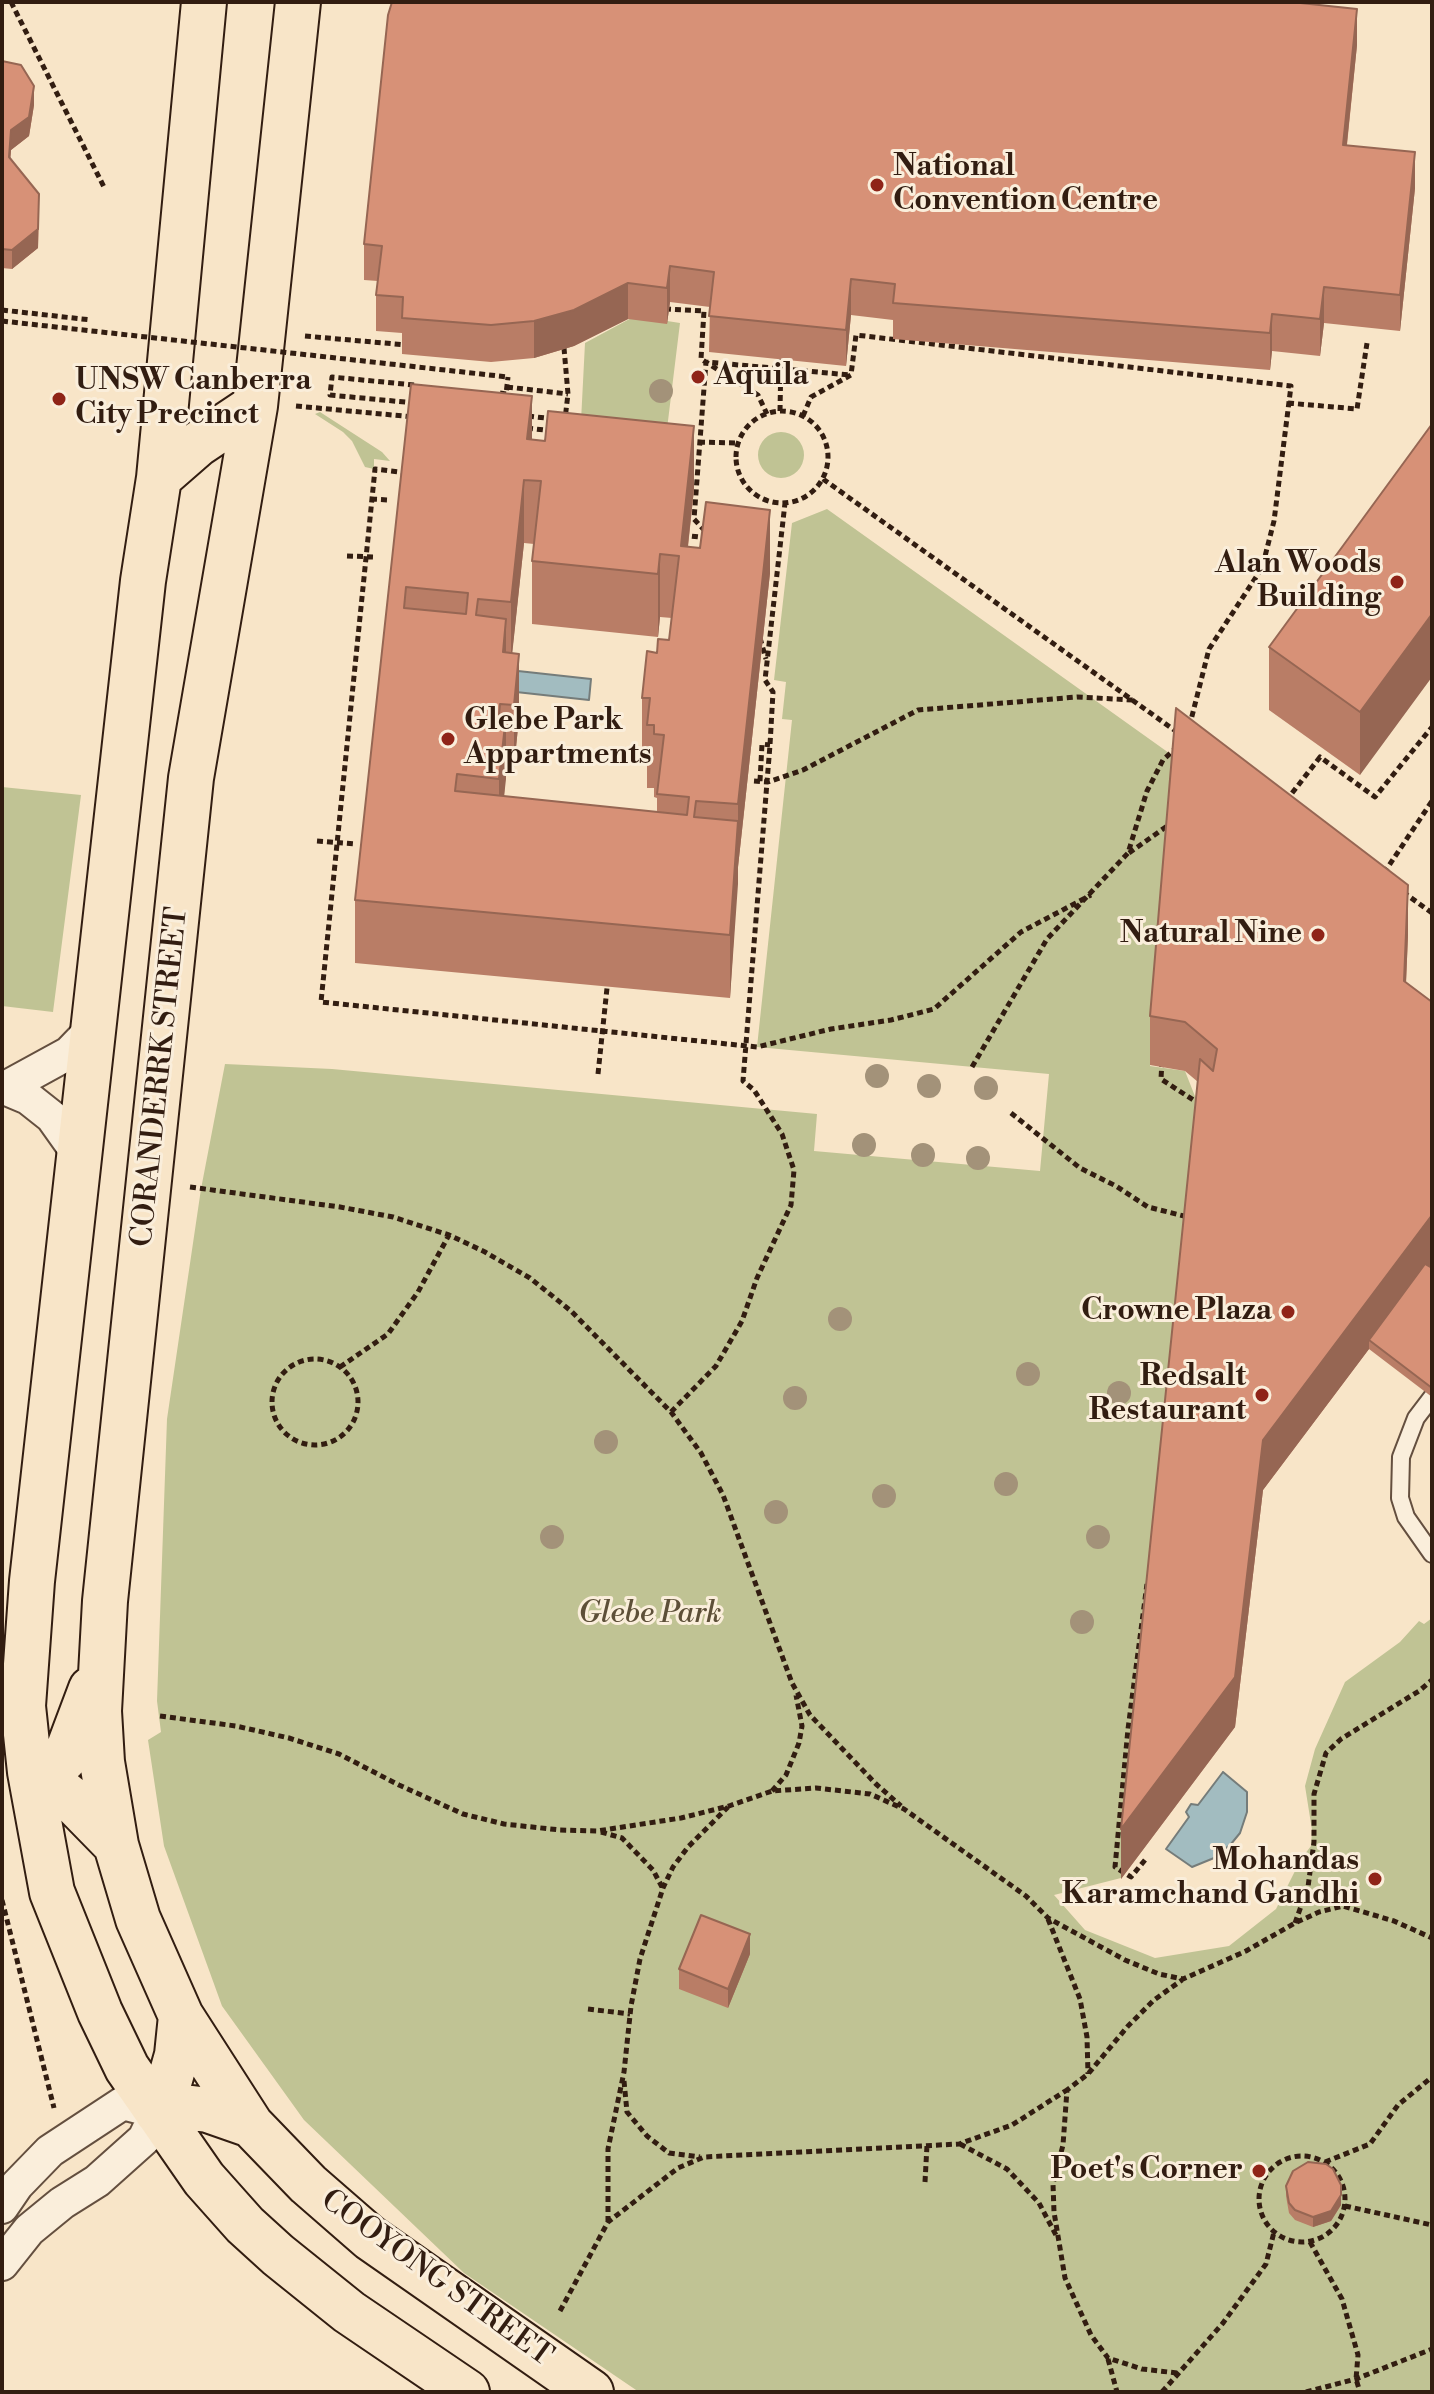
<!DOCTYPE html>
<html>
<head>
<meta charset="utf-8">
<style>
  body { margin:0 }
  #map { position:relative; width:1434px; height:2394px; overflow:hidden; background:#f8e5c8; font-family:"Libre Bodoni",serif }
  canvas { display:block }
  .frame { position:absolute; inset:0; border:4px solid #321d11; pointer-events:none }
</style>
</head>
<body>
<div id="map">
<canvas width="1434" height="2394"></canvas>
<div class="frame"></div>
</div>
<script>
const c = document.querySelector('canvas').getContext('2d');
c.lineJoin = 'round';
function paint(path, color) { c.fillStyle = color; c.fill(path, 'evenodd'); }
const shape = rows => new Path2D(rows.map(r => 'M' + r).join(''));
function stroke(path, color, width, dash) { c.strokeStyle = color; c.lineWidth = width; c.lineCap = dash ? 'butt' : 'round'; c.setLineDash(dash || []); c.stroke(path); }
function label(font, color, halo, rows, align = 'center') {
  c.font = font + ' "Libre Bodoni",serif'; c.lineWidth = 6; c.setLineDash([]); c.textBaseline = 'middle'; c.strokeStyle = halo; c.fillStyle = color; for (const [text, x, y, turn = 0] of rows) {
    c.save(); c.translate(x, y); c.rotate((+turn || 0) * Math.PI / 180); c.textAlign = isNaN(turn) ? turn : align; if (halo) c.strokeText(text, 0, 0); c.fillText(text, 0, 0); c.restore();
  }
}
const green = shape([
  [635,316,680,323,667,429,581,421,585,343],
  [320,412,382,452,390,461,374,459,374,469,365,467,352,441,343,432,315,414],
  '758 455a23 23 0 1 1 46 0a23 23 0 1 1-46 0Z',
  [827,509,1176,758,1150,1066,1185,1071,1200,1109,1121,1878,1054,1895,1085,1930,1155,1958,1229,1946,1276,1909,1301,1859,1311,1846,1312,1830,1305,1786,1315,1749,1345,1682,1400,1642,1419,1621,1424,1624,1432,1618,1432,2392,639,2392,464,2273,304,2120,222,2006,164,1846,148,1740,161,1732,157,1701,167,1419,201,1189,225,1064,332,1069,817,1114,814,1151,1040,1171,1049,1074,757,1047,792,720,782,719,786,682,774,680,792,523],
  [2,787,81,795,53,1012,2,1006]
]);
const water = shape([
  [518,671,591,679,589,700,516,692,518,671],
  [1223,1772,1247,1792,1247,1812,1240,1833,1231,1844,1214,1858,1192,1867,1166,1849,1189,1817,1186,1812,1191,1804,1198,1805,1223,1772]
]);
const path = shape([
  [11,2,105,189],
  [665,309,704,311,701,359,758,395,767,414],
  [2,310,91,320],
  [305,336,407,345],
  [564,348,568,394,565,419],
  [414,385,332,377,330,395,415,403],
  [507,387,568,394],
  [500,393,506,394,508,377],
  [1288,403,1357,409,1367,343],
  [296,406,414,417],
  [780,411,781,359],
  '736 457a46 46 0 1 1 92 0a46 46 0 1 1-92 0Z',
  [528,416,554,419],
  [803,416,811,397,851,375,856,335,1291,386,1274,521,1262,568,1209,649,1190,724],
  [527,428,553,431],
  [699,442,738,443],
  [407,473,375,469,321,1002,757,1047,831,1029,891,1020,934,1009,1021,932,1091,895],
  [823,479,1177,732],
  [371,499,389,500],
  [705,531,694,519,706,362,850,375],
  [682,535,708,538],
  [347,556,375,557],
  [760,638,766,659],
  [754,781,768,782,803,770,918,710,1077,697,1133,700],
  [760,781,762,744,770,745],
  [1286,801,1320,757,1375,797,1432,727],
  [317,841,356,844],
  [1129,853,1170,824],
  [1384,873,1432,801],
  [1403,892,1432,913],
  [1162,1061,1161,1079,1201,1105],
  [972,1067,1047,939,1128,853,1147,791,1163,760,1175,749],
  [598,1074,607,988],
  [1011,1113,1080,1168,1116,1186,1148,1207,1188,1217],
  [190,1187,340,1207,393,1217,449,1235,485,1252,530,1278,571,1311,671,1412,701,1453,723,1495,792,1683,810,1715,876,1784,901,1806],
  '272 1402a43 43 0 1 1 86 0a43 43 0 1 1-86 0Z',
  [340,1367,388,1334,418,1292,449,1235],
  [671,1412,716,1366,742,1321,757,1278,791,1205,794,1170,782,1134,754,1090,743,1081,770,745,773,692,765,680,785,503],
  [160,1716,236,1726,289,1738,339,1754,399,1785,463,1814,504,1824,560,1830,597,1831,681,1818,729,1806,772,1791,816,1788,870,1794,904,1809,1026,1896,1048,1918,1125,1960,1159,1974,1183,1979,1246,1951,1295,1923,1319,1912,1343,1906,1394,1921,1432,1938],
  [772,1791,786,1775,799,1743,802,1726,796,1695],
  [601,1832,622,1838,653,1870,662,1887],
  [1145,1860,1131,1877,1115,1867,1128,1729,1147,1584],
  [2,1900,54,2108],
  [1048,1919,1080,1999,1087,2037,1088,2074],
  [1295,1923,1308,1887,1314,1842,1314,1794,1326,1753,1341,1739,1419,1691,1432,1680],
  [588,2009,630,2014],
  [624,2081,627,2112,647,2136,669,2153,700,2157],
  [960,2144,1007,2169,1039,2203,1057,2237],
  '1259 2199a43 43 0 1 1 86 0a43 43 0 1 1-86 0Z',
  [1325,2162,1370,2144,1398,2105,1432,2077],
  [925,2182,927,2145],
  [1345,2206,1432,2225],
  [608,2222,608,2149,624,2072,631,2006,640,1959,663,1888,673,1867,688,1847,728,1807],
  [1310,2242,1342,2299,1358,2355,1356,2379,1360,2392],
  [560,2311,608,2222,678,2168,704,2157,959,2144,1012,2125,1067,2090],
  [1108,2359,1117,2392],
  [1177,2373,1142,2369,1108,2358,1091,2335,1065,2278,1054,2212,1053,2184,1063,2145,1067,2090,1088,2074,1128,2026,1154,2000,1182,1980],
  [1162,2392,1223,2323,1266,2264,1274,2232],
  [1306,2392,1356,2379,1432,2349]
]);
const lane = shape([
  [1432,1397,1416,1418,1401,1457,1400,1498,1406,1517,1432,1554]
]);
const street = shape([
  [2,1087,28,1098,52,1117,79,1155],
  [7,1087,69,1053,95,1026],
  [2,2207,17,2185,50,2151,123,2103,157,2112,144,2139,97,2181,62,2203,29,2230,2,2264]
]);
const primary = shape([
  [204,2,159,478,143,581,32,1581,23,1706,30,1772,52,1892,100,2012,127,2068,204,2179,245,2225,278,2255,349,2312,467,2392],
  [298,2,255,406,191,778,105,1601,99,1711,102,1762,116,1845,138,1919,181,2016,251,2125,308,2184,370,2238,591,2392],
  [159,478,198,444,255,406],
  [30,1772,52,1770,65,1758,91,1689],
  [30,1772,46,1779,70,1798,116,1845],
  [157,2112,169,2083,177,2055,181,2016],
  [157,2112,184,2107,208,2110,251,2125]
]);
const pathBridge = shape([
  [2,321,508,377]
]);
const trees = [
  [661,391],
  [877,1076],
  [929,1086],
  [986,1088],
  [864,1145],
  [923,1155],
  [978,1158],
  [840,1319],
  [1028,1374],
  [1119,1393],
  [795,1398],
  [606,1442],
  [1006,1484],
  [884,1496],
  [776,1512],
  [552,1537],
  [1098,1537],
  [1082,1622]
];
const wall = shape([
  [1357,45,1347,145,1415,188,1400,331,1324,323,1320,356,1272,351,1270,370,893,339,893,320,851,315,846,366,709,352,710,307,670,302,667,324,628,319,574,346,534,358,491,362,402,354,402,333,376,331,376,295,378,281,364,280,364,244],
  [2,61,34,105,29,136,11,150,10,159,39,214,38,248,12,269,2,268],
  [411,384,532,439,694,489,688,547,770,573,738,867,730,998,355,963,355,900],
  [524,543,534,544,532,561,532,624,658,637,660,617,672,618,669,640,657,653,642,698,642,761,647,761,647,788,654,788,654,797,657,798,657,812,504,796,506,768,514,768,519,717,512,653],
  [1432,424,1360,775,1269,710,1269,647],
  [1408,935,1406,982,1432,1002,1432,1265,1430,1267,1432,1268,1432,1397,1369,1349,1263,1490,1235,1727,1121,1879,1198,1082,1185,1071,1150,1065,1150,1016],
  [750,1954,728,2008,679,1989,679,1969],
  [1286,2186,1341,2195,1341,2205,1331,2221,1313,2227,1295,2220,1289,2213,1286,2196]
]);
const shadedWall = shape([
  [1357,9,1357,45,1343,181,1343,145],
  [34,86,34,105,29,136,11,150,9,176,9,157,11,130],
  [1415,152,1415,188,1400,331,1400,295],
  [39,194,38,248,12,269,12,250],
  [670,266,670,302,667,324,667,288],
  [851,279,851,315,846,366,846,330],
  [628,283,628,319,574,346,534,358,534,321],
  [1324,287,1324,323,1320,356,1320,319],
  [1272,314,1272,351,1270,370,1270,333],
  [532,396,532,459,527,439],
  [694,426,694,489,681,609,681,546],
  [524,480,524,543,511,665,511,602],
  [770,510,770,573,738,867,738,804],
  [660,554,660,617,658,637,658,574],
  [1432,614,1432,677,1360,775,1360,712],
  [506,619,506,682,503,652],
  [519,654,519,717,514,768,514,705],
  [506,716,506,779,499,842,499,779],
  [738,821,738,884,730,998,730,935],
  [1408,885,1408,935,1404,1031,1404,981],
  [1432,1215,1432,1265,1373,1343,1369,1340,1369,1349,1263,1490,1235,1727,1121,1879,1121,1829,1263,1440],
  [750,1934,750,1954,728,2008,728,1989],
  [1341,2195,1341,2205,1331,2221,1313,2227,1313,2217]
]);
const building = shape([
  [392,2,1291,2,1357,9,1343,145,1415,152,1400,295,1324,287,1320,319,1272,314,1270,333,893,303,895,284,851,279,846,330,709,316,714,272,670,266,667,288,628,283,574,310,534,321,491,325,402,318,403,297,376,295,382,246,364,244,388,15,392,2],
  [2,61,21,65,34,86,29,117,11,130,9,157,39,194,38,229,12,250,2,249,2,61],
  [411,384,532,396,527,439,545,441,548,411,694,426,681,546,700,548,706,502,770,510,738,804,696,801,694,817,738,821,730,935,355,900,411,384],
  [524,480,541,481,532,561,658,574,660,554,679,556,669,640,658,639,657,653,647,651,642,698,650,698,647,725,654,725,654,734,664,735,657,794,689,797,687,815,455,791,457,774,499,779,506,716,499,715,500,704,514,705,519,654,503,652,506,619,476,615,478,599,511,602,524,480],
  [406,587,468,593,466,614,404,608,406,587],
  [1432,424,1432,614,1360,712,1269,647,1432,424],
  [1176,708,1408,885,1404,981,1432,1002,1432,1215,1263,1440,1235,1677,1121,1829,1200,1059,1213,1071,1217,1049,1185,1022,1150,1016,1176,708],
  [1425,1264,1432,1268,1432,1388,1369,1340,1425,1264],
  [701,1915,750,1934,728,1989,679,1969,701,1915],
  [1308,2162,1326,2164,1333,2169,1341,2185,1341,2195,1331,2211,1313,2217,1295,2210,1289,2203,1286,2186,1293,2171,1308,2162]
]);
const markers = [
  [877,185,8,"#8f2418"],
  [698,377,8,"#8f2418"],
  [59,399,8,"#8f2418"],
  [1397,582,8,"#8f2418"],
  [448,739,8,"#8f2418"],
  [1318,935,8,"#8f2418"],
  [1288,1312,8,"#8f2418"],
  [1262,1395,8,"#8f2418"],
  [1375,1879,8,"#8f2418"],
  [1259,2171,8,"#8f2418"]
];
const poiNames = [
  ["National",893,168,"left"],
  ["Convention Centre",893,202,"left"],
  ["Aquila",714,377,"left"],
  ["UNSW Canberra",75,382,"left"],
  ["City Precinct",75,416,"left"],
  ["Alan Woods",1381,565],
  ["Building",1381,599],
  ["Glebe Park",464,722,"left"],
  ["Appartments",464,756,"left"],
  ["Natural Nine",1302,935],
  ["Crowne Plaza",1272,1312],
  ["Redsalt",1246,1378],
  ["Restaurant",1246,1412],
  ["Mohandas",1359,1862],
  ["Karamchand Gandhi",1359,1896],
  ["Poet's Corner",1243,2171]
];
const streetNames = [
  ["CORANDERRK STREET",161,1077,-84],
  ["COOYONG STREET",436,2279,36]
];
const parkNames = [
  ["Glebe Park",650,1615]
];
paint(green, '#c0c394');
paint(water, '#a2bcc0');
stroke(water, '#757c7a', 2);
stroke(lane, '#644f3f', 20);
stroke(street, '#644f3f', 36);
stroke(primary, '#321d11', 48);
stroke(path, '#321d11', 5, [6, 4]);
stroke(lane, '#faeedb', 16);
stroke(street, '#faeedb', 32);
stroke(primary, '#f8e5c8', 44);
stroke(pathBridge, '#321d11', 5, [6, 4]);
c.fillStyle = '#a39279';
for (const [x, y] of trees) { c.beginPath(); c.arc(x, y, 12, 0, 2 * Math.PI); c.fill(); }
paint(wall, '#b97d66');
paint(shadedWall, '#966653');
paint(building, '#d79177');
stroke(building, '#966653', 2);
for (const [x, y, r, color] of markers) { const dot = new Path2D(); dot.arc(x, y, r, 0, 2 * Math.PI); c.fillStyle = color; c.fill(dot); stroke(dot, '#faeedb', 3); }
label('bold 30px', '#321d11', '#faeedb', poiNames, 'right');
label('30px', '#321d11', '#faeedb', streetNames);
label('italic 30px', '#5d4f38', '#faeedb', parkNames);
</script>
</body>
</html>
